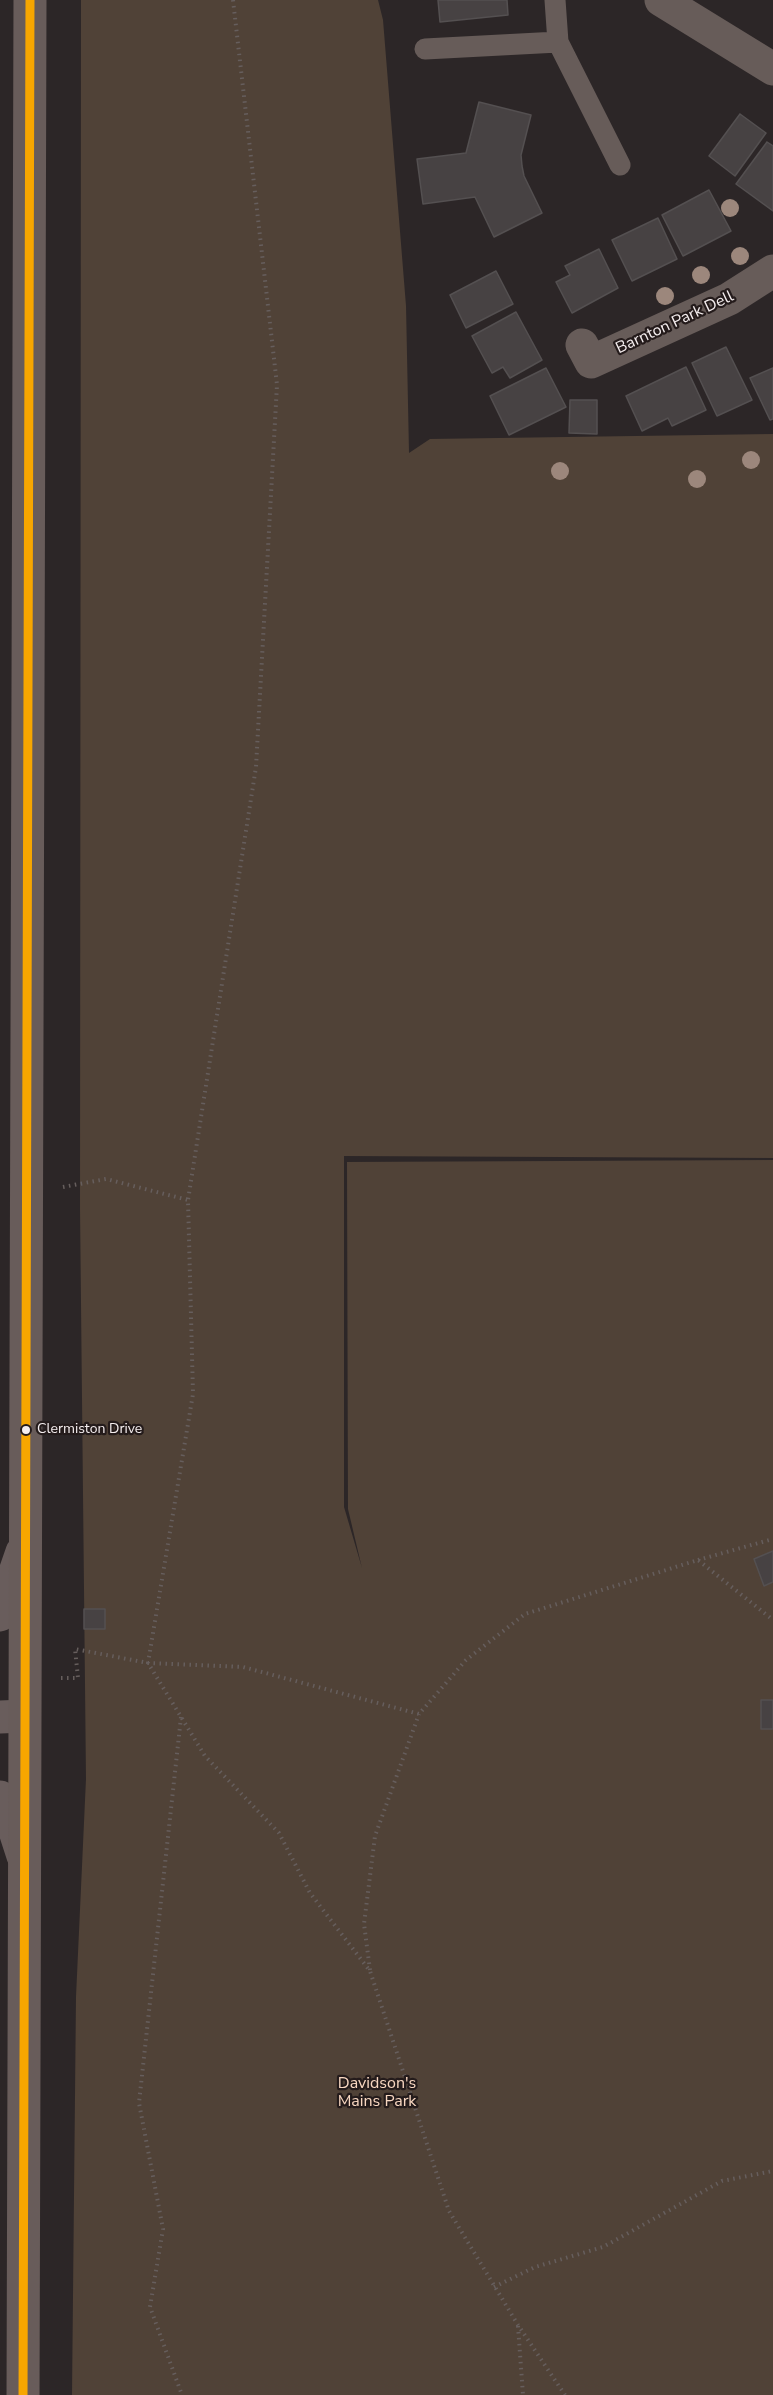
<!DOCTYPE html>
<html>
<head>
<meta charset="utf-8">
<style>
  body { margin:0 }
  canvas { display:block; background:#2c2627 }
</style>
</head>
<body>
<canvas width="773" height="2395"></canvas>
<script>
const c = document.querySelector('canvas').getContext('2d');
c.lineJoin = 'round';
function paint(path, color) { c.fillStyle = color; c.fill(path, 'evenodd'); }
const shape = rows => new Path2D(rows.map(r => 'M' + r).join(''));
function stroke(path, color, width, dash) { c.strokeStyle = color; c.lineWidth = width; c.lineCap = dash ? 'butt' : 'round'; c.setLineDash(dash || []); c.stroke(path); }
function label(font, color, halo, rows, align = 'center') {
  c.font = font + ' "Nunito Sans",sans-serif'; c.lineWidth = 4.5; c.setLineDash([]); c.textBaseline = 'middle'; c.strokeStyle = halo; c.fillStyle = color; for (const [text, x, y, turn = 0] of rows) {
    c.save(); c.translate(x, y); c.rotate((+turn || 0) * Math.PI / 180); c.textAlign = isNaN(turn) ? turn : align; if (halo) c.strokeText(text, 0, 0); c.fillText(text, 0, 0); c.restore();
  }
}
const green = shape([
  [81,0,378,0,383,20,406,306,409,453,430,439,773,434,773,1158,344,1156,344,1507,362,1568,348,1509,347,1162,773,1160,773,2395,72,2395,76,1997,86,1779,80,1207]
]);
const building = shape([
  [438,0,507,0,508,15,440,22,438,0],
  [479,102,531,115,521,155,522,166,524,176,542,213,494,237,475,197,423,204,417,159,466,153,479,102],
  [740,114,766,133,735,176,709,156,740,114],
  [767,142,773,146,773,211,736,184,767,142],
  [709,190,731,231,683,256,662,215,709,190],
  [658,218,677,259,632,281,612,240,658,218],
  [599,249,618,288,572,313,556,282,570,275,565,266,599,249],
  [496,271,513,304,466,328,450,295,496,271],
  [516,312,542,360,510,378,503,367,492,373,472,336,516,312],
  [726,347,752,400,717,416,692,363,726,347],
  [686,367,706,410,672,426,668,418,642,431,626,396,686,367],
  [546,368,566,407,509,435,490,396,546,368],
  [773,368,773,419,770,420,750,378,773,368],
  [570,400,597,400,597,434,569,433,570,400],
  [773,1551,773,1582,764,1586,754,1559,773,1551],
  [84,1609,105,1609,105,1629,84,1629,84,1609],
  [761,1700,773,1700,773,1729,761,1729,761,1700]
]);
const path = shape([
  [233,0,277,385,256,767,188,1200,193,1394,148,1663,205,1756,279,1833,310,1893,370,1971,449,2211,518,2325,565,2395],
  [63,1187,106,1179,188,1200],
  [698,1560,773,1539],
  [61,1678,78,1678,75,1649,148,1663,243,1667,419,1714,466,1660,525,1614,698,1560,773,1620],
  [181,1717,139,2103,163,2229,150,2307,182,2395],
  [370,1970,364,1924,375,1836,419,1714],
  [494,2287,535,2267,603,2247,722,2181,773,2171],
  [518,2326,523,2395]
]);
const lane = shape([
  [555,0,558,42,620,165],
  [425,49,558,42]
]);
const street = shape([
  [661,0,773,69],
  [582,345,591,362,729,299,773,271]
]);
const secondary = shape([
  [0,1615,22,1552],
  [0,1717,24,1716],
  [0,1797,11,1819,23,1856]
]);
const primary = shape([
  [23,2395,30,0]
]);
const bus1 = shape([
  [23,2395,30,0]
]);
const trees = [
  [730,208],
  [740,256],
  [701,275],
  [665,296],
  [751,460],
  [560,471],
  [697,479]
];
const markers = [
  [26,1430,5,"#f5eeef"]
];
const busNames = [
  ["Clermiston Drive",37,1430]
];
const streetNames = [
  ["Barnton Park Dell",675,323,-25]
];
const parkNames = [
  ["Davidson's",377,2084],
  ["Mains Park",377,2102]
];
paint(green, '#504237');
paint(building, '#474243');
stroke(building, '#545051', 1.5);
stroke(path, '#665e5d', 4, [1.5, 4.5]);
stroke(lane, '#675c59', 21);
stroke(street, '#675c59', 33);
stroke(secondary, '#695d5c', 33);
stroke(primary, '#685c5a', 33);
stroke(bus1, '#f7a600', 9);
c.fillStyle = '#9c877c';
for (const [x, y] of trees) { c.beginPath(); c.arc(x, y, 9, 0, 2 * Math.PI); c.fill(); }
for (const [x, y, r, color] of markers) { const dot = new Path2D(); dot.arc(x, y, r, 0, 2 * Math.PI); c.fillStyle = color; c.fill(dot); stroke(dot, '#241b1b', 2); }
label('14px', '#f5eeef', '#241b1b', busNames, 'left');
label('16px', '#f5eeef', '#241b1b', streetNames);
label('16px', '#f8d7c1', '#241b1b', parkNames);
</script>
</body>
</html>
